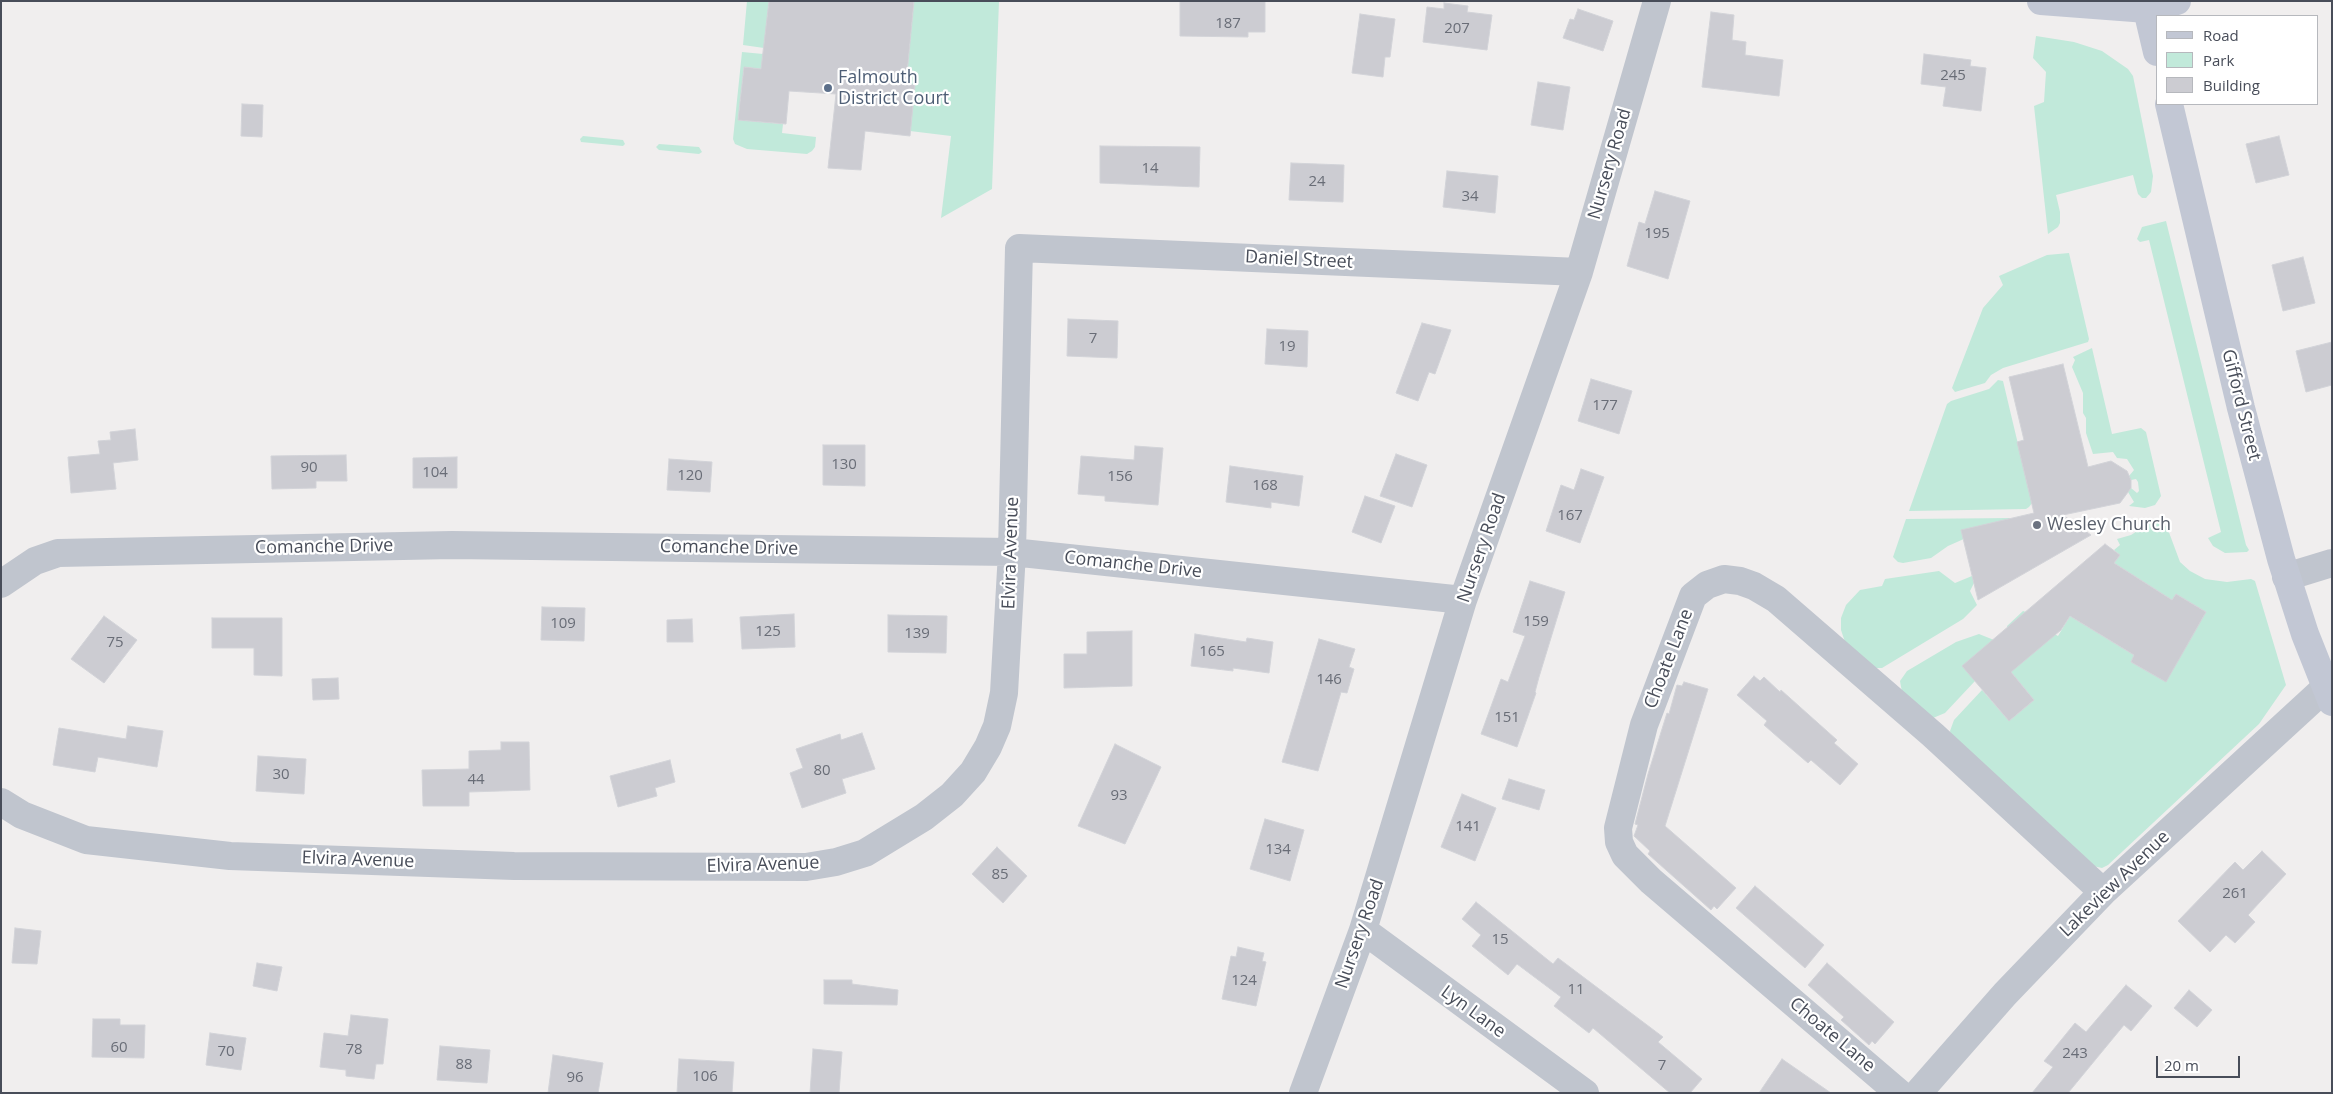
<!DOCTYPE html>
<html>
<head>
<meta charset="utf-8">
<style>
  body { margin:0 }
  #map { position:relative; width:2333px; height:1094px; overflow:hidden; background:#f0eeee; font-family:"Open Sans",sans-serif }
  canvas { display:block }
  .frame { position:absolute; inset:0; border:2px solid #484d59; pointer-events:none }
  .legend { position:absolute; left:2156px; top:15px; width:162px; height:90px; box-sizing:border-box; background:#fff; border:1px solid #b6b8bd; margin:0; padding:6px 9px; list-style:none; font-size:15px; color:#484d59 }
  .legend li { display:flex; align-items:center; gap:10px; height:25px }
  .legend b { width:25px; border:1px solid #b6b8bd }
  .scale { position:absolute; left:2156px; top:1056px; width:84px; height:22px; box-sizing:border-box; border:2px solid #484d59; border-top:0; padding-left:6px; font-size:15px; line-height:18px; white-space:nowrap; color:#484d59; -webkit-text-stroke:4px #fff; paint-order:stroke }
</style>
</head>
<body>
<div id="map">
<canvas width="2333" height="1094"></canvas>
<div class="frame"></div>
<ul class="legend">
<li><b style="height:6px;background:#c2c7d4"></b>Road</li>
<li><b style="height:14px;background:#c1e9da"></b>Park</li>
<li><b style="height:14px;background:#ccccd2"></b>Building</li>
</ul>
<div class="scale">20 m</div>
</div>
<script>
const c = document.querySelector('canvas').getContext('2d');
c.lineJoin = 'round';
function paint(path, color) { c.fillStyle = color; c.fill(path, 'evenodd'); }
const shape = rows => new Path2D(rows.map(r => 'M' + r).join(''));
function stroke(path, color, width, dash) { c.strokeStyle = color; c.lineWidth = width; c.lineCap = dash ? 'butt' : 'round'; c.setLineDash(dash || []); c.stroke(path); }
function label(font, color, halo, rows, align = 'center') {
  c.font = font + ' "Open Sans",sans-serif'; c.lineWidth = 4.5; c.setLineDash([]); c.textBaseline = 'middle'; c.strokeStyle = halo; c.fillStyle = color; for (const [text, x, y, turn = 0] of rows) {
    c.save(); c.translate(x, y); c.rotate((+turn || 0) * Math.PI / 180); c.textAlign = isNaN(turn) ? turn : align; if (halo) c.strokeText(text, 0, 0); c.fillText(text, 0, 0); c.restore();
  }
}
const green = shape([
  [747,1,769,1,764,48,743,45],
  [914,1,999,1,992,189,941,218,951,136,910,131,915,86,906,84],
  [2036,36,2074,42,2102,51,2128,69,2133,76,2153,176,2151,192,2146,198,2142,198,2138,194,2133,175,2056,195,2060,212,2060,223,2058,227,2048,234,2034,106,2044,102,2046,72,2033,58],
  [742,52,763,54,762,69,744,67,738,120,783,124,782,133,816,137,815,147,812,151,807,154,747,149,735,144,733,139],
  [583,136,623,140,625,144,623,146,581,142,580,139],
  [659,144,699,147,702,152,699,154,659,150,656,147],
  [2166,221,2246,545,2249,550,2247,552,2225,553,2213,546,2208,538,2221,532,2149,240,2140,242,2137,239,2142,227],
  [2069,253,2089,339,2088,342,2003,368,1991,375,1985,383,1955,392,1952,388,1983,308,2003,285,1999,276,2047,255],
  [2092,348,2112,434,2141,428,2146,432,2161,496,2155,505,2145,508,2129,506,2134,502,2128,492,2131,488,2137,493,2139,491,2138,482,2136,479,2131,480,2129,476,2134,470,2127,459,2117,458,2113,452,2093,454,2086,433,2086,418,2083,413,2083,393,2072,367,2075,360,2073,357],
  [1998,380,2003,381,2032,503,2029,507,2026,509,1909,511,1947,404,1951,401,1989,389],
  [2011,518,1948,546,1931,558,1903,563,1898,562,1893,557,1906,519],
  [2153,521,2158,521,2167,527,2180,562,2190,571,2205,579,2227,582,2251,579,2255,581,2286,685,2259,724,2108,865,2102,868,2093,866,1951,735,1950,731,1954,720,1982,690,2009,721,2034,700,2011,672,2007,626,2023,611,2026,612,2024,616,2058,636,2070,616,2134,655,2131,662,2165,681,2206,612,2176,594,2172,600,2114,563,2120,555,2114,550,2120,545,2117,539,2131,535],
  [1939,571,1955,583,1972,576,1974,583,1970,591,1977,605,1963,619,1882,668,1874,668,1845,642,1841,630,1841,618,1846,605,1860,590,1882,586,1885,579],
  [1979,634,1994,640,1975,681,1945,713,1933,718,1902,692,1900,681,1907,671,1956,642]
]);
const building = shape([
  [769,1,914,1,906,84,915,85,910,136,865,131,861,170,828,168,836,94,789,91,786,124,738,120,744,67,761,69,769,1],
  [1180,1,1265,1,1265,32,1248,32,1248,37,1180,36,1180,1],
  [1444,3,1468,6,1467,12,1492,15,1487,50,1423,42,1427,7,1444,9,1444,3],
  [1578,9,1613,21,1603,51,1563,38,1570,19,1574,20,1578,9],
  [1711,12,1734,15,1732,40,1746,42,1745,55,1783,60,1779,96,1702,87,1711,12],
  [1360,14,1395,19,1390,57,1385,57,1383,77,1352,73,1360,14],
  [1924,54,1971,60,1970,66,1986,68,1981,111,1943,106,1946,87,1921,84,1924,54],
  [1538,82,1570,87,1563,130,1531,125,1538,82],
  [242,104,263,105,262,137,241,136,242,104],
  [2279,136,2289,175,2256,183,2246,144,2279,136],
  [1100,146,1200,147,1199,187,1100,183,1100,146],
  [1291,163,1344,165,1343,202,1289,200,1291,163],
  [1447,171,1498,176,1495,213,1443,207,1447,171],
  [1655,191,1690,201,1668,279,1627,266,1639,222,1645,224,1655,191],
  [2303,257,2315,303,2283,311,2272,265,2303,257],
  [1068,319,1118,321,1117,358,1067,356,1068,319],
  [1422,323,1451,330,1435,374,1429,372,1418,401,1396,393,1422,323],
  [1267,329,1308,331,1307,367,1265,364,1267,329],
  [2332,342,2332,385,2306,392,2296,351,2332,342],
  [2063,364,2088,467,2111,461,2127,471,2131,480,2131,488,2120,503,2063,515,2091,535,1978,600,1961,530,2034,513,2017,442,2024,440,2009,377,2063,364],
  [1591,379,1632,391,1619,434,1578,421,1591,379],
  [135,429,138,460,113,463,116,489,71,493,68,457,100,454,98,441,111,440,110,432,135,429],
  [823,445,865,445,865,486,823,485,823,445],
  [1135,446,1163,448,1158,505,1105,501,1105,496,1078,494,1081,456,1134,460,1135,446],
  [1396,454,1427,465,1412,507,1380,496,1396,454],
  [346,455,347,481,316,481,316,488,272,489,271,456,346,455],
  [457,457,457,488,413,488,413,458,457,457],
  [669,459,712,462,710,492,667,490,669,459],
  [1230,466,1303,476,1299,506,1271,502,1271,508,1226,502,1230,466],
  [1581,469,1604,477,1580,543,1546,531,1561,485,1574,490,1581,469],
  [1365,496,1395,506,1381,543,1352,532,1365,496],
  [2105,544,2120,555,2114,563,2172,600,2176,594,2206,612,2166,682,2131,662,2134,655,2070,616,2061,630,2011,672,2034,700,2009,721,1962,666,2105,544],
  [1530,581,1565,592,1539,677,1535,692,1536,693,1517,747,1481,734,1501,679,1508,682,1525,636,1513,632,1530,581],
  [542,607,585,608,584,641,541,640,542,607],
  [794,614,795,647,742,649,740,617,794,614],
  [888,615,947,616,946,653,888,652,888,615],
  [104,616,137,640,104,683,71,659,104,616],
  [212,618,282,618,282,676,254,675,254,648,212,648,212,618],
  [692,619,693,642,667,642,667,620,692,619],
  [1132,631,1132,686,1064,688,1064,654,1087,654,1087,632,1132,631],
  [1195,634,1246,642,1247,638,1273,642,1269,673,1233,668,1233,671,1191,666,1195,634],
  [1319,639,1355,649,1349,667,1354,669,1347,693,1341,692,1318,771,1282,762,1319,639],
  [1754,676,1760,681,1764,677,1780,692,1781,690,1837,740,1834,743,1858,764,1840,785,1811,760,1808,763,1780,739,1764,725,1767,721,1737,695,1754,676],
  [338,678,339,699,313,700,312,679,338,678],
  [1684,682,1708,689,1665,826,1736,888,1717,909,1714,906,1711,910,1648,854,1650,851,1634,836,1638,825,1635,824,1648,774,1667,713,1669,714,1677,685,1682,686,1684,682],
  [128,726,163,731,157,767,98,757,95,772,53,765,59,728,126,739,128,726],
  [862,733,875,769,842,779,846,793,802,808,790,773,803,768,796,749,840,734,841,740,862,733],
  [501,742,529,742,530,790,469,792,469,806,423,806,422,770,469,769,469,751,501,750,501,742],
  [1115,744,1161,767,1125,844,1078,826,1115,744],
  [258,756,306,759,304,794,256,791,258,756],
  [670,760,675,782,655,788,657,796,618,807,610,776,670,760],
  [1509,779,1545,790,1539,810,1502,799,1509,779],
  [1462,794,1496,808,1475,861,1441,847,1462,794],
  [1265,819,1304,830,1290,881,1250,869,1265,819],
  [997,847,1027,876,1003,903,972,874,997,847],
  [2262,851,2286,874,2248,915,2255,922,2235,943,2226,935,2210,952,2178,921,2235,862,2243,870,2262,851],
  [1755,886,1824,945,1805,968,1736,908,1755,886],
  [1476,902,1553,964,1558,958,1663,1037,1658,1042,1702,1079,1690,1093,1670,1093,1593,1028,1589,1033,1554,1006,1561,997,1517,964,1508,975,1472,946,1481,935,1462,919,1476,902],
  [15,928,41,931,37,964,12,963,15,928],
  [1238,947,1264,953,1262,961,1266,962,1256,1006,1222,999,1231,956,1236,957,1238,947],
  [257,963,282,967,277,991,253,986,257,963],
  [1827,963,1894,1022,1875,1044,1872,1041,1869,1045,1841,1020,1844,1017,1808,985,1827,963],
  [824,980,852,980,852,984,898,990,897,1005,824,1004,824,980],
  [2126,985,2152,1006,2131,1031,2124,1025,2068,1093,2032,1093,2053,1067,2044,1061,2075,1023,2086,1032,2126,985],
  [2189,990,2212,1010,2197,1027,2174,1008,2189,990],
  [351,1015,388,1019,383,1064,376,1064,374,1079,346,1076,346,1070,320,1067,324,1033,348,1036,351,1015],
  [93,1019,120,1019,120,1025,145,1025,144,1058,92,1057,93,1019],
  [210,1033,246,1038,241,1070,206,1065,210,1033],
  [440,1046,490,1050,487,1083,437,1080,440,1046],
  [813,1049,842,1052,839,1093,810,1093,813,1049],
  [553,1055,603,1063,598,1093,548,1093,553,1055],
  [679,1059,734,1062,732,1093,677,1093,679,1059],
  [1782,1059,1831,1093,1759,1093,1782,1059]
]);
const street = shape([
  [2286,577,2332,563],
  [1,584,35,561,58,553,452,545,1012,552,1463,600],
  [1,802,22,815,86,840,230,856,514,866,806,867,836,862,865,853,924,817,952,795,973,772,988,747,997,726,1004,693,1012,552,1019,248,1579,272],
  [1363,930,1585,1093],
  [1303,1093,1363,930,1463,600,1579,272,1657,1],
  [1899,1093,1651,881,1625,855,1619,842,1618,828,1644,725,1693,596,1707,585,1724,579,1740,581,1754,586,1776,599,1933,735,2103,892],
  [1918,1093,2005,994,2103,892,2325,688]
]);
const secondary = shape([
  [2041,1,2147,9,2177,1],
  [2145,1,2157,52],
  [2169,104,2241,408,2281,559,2305,634,2332,702]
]);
const markers = [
  [828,88,5,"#5c6f8a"],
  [2037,525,5,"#6b7280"]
];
const numberNames = [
  ["187",1228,24],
  ["207",1457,29],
  ["245",1953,76],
  ["14",1150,169],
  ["24",1317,182],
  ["34",1470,197],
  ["195",1657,234],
  ["7",1093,339],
  ["19",1287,347],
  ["177",1605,406],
  ["130",844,465],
  ["90",309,468],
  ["104",435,473],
  ["120",690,476],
  ["156",1120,477],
  ["168",1265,486],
  ["167",1570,516],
  ["159",1536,622],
  ["109",563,624],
  ["125",768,632],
  ["139",917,634],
  ["75",115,643],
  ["165",1212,652],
  ["146",1329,680],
  ["151",1507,718],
  ["80",822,771],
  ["30",281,775],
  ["44",476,780],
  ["93",1119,796],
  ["141",1468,827],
  ["134",1278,850],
  ["85",1000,875],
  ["261",2235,894],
  ["15",1500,940],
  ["124",1244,981],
  ["11",1576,990],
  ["60",119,1048],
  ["78",354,1050],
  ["70",226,1052],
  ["243",2075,1054],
  ["88",464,1065],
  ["7",1662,1066],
  ["106",705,1077],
  ["96",575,1078]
];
const serviceNames = [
  ["Falmouth",838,78],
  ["District Court",838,99]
];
const streetNames = [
  ["Nursery Road",1610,164,-74],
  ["Daniel Street",1299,260,3],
  ["Gifford Street",2241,405,76],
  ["Comanche Drive",324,547,-1],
  ["Comanche Drive",729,548,1],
  ["Nursery Road",1482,548,-71],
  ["Elvira Avenue",1011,553,-88],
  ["Comanche Drive",1133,565,6],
  ["Choate Lane",1669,659,-69],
  ["Elvira Avenue",358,860,2],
  ["Elvira Avenue",763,865,-2],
  ["Lakeview Avenue",2115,884,-44],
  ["Nursery Road",1360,934,-71],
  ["Lyn Lane",1473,1012,36],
  ["Choate Lane",1832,1035,40]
];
const worshipNames = [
  ["Wesley Church",2047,525]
];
paint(green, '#c1e9da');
paint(building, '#ccccd2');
stroke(building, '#d2d3d8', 1);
stroke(street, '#c0c5ce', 28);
stroke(secondary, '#c2c7d4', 28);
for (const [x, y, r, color] of markers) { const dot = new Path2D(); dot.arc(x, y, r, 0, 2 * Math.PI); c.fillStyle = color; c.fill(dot); stroke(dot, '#fff', 2); }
label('15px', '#696d77', null, numberNames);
label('18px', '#4e5e75', '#fff', serviceNames, 'left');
label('18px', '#484d59', '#fff', streetNames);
label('18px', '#5b616d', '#fff', worshipNames, 'left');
</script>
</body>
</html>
